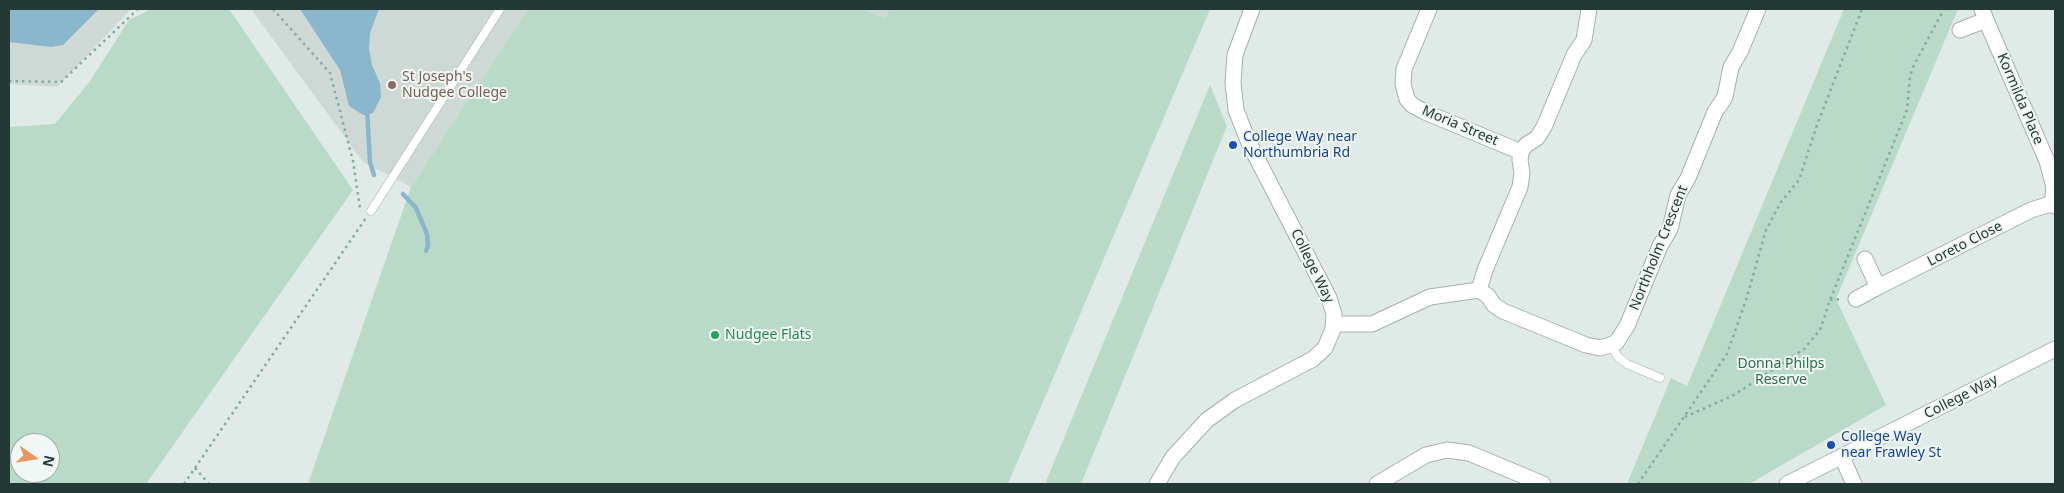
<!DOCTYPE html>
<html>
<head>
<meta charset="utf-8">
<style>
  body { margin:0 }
  #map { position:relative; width:2064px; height:493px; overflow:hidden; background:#e0eae7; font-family:"Noto Sans",sans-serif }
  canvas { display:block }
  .frame { position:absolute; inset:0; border:10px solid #223936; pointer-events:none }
  .north { position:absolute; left:10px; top:433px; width:50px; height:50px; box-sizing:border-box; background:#f0f7f4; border:1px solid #9eaba8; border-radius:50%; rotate:103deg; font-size:14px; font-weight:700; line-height:20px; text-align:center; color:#223936 }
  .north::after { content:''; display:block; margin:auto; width:18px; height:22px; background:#e9975e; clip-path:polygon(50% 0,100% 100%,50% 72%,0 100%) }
</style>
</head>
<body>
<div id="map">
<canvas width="2064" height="493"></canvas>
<div class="frame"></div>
<div class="north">N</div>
</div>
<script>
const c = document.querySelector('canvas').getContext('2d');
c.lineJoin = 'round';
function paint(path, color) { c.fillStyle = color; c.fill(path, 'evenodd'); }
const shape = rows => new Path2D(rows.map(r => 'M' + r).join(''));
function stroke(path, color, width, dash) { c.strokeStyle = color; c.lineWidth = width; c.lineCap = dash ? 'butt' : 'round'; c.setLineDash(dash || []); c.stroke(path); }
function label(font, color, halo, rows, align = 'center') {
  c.font = font + ' "Noto Sans",sans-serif'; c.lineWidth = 4; c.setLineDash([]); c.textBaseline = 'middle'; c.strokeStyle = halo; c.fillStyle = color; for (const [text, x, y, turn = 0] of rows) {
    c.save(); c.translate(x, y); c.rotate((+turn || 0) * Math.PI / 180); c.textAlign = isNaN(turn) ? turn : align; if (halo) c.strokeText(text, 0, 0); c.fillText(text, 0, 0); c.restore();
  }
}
const built = shape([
  [9,9,131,9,57,87,9,84],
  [251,9,528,9,411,187,363,162],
  [862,9,890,9,886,18]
]);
const green = shape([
  [151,9,229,9,353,190,146,484,9,484,9,127,55,124,90,81,129,20],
  [20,443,50,443,50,473,20,473],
  [528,9,862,9,885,18,890,9,1210,9,1008,484,308,484,411,187],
  [1844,9,1958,9,1836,299,1886,405,1749,484,1627,484,1671,378,1687,386],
  [1210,85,1227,126,1081,484,1045,484]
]);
const water = shape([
  [9,9,99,9,63,45,51,47,9,42],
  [300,9,379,9,370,33,369,48,372,65,380,83,381,97,373,113,363,115,349,106,340,70]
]);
const stream = shape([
  [367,108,370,162,374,175],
  [403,194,416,208,427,234,428,246,426,251]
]);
const path = shape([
  [273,9,330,73,353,161,360,208],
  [9,81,61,82,138,9],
  [1830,300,1842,299],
  [1685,417,1734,395,1804,349,1820,330,1830,300,1907,110,1910,76,1914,65,1944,9],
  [195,468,209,484],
  [184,484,366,218],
  [1638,484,1727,354,1747,297,1766,230,1781,202,1799,180,1817,125,1862,9]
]);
const service = shape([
  [371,211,500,9],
  [1611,346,1618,357,1627,364,1660,378]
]);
const minor = shape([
  [1429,9,1404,69,1403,84,1407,99,1412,105,1425,112,1521,152],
  [1986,20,2047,161,2054,187,2052,205,2055,206],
  [1960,30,1986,20,1982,9],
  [1878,287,2031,210,2047,205,2052,205],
  [1479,290,1485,270,1520,187,1522,173,1520,160,1521,152,1526,145,1537,138,1544,127,1574,55,1584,40,1589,9],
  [1856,299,1878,287,1865,259],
  [1334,324,1372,324,1430,297,1479,290,1488,296,1494,305,1503,311,1586,345,1600,348,1616,343,1627,326,1660,246,1670,229,1678,195,1688,178,1715,112,1725,97,1731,67,1740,52,1758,9],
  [1842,457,1854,484],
  [1157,484,1173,457,1207,420,1235,400,1313,359,1325,348,1333,329,1334,314,1329,298,1249,143,1236,110,1233,83,1235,55,1252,9],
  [1377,484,1426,455,1447,450,1469,453,1543,484],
  [1787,484,2055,349]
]);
const markers = [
  [392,85,5,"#8d6e63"],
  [1233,145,5,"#1a4fb4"],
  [715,335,5,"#2e9e5b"],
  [1831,445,5,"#1a4fb4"]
];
const educationNames = [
  ["St Joseph's",402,77],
  ["Nudgee College",402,93]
];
const streetNames = [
  ["Kormilda Place",2020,99,67],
  ["Moria Street",1460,126,23],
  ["Loreto Close",1965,244,-27],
  ["Northholm Crescent",1659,248,-68],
  ["College Way",1312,266,64],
  ["College Way",1961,397,-27]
];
const transitNames = [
  ["College Way near",1243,137],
  ["Northumbria Rd",1243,153],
  ["College Way",1841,437],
  ["near Frawley St",1841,453]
];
const leisureNames = [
  ["Nudgee Flats",725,335]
];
const parkNames = [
  ["Donna Philps",1781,364],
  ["Reserve",1781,380]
];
paint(built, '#ced9d6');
paint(green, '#b9dac8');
paint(water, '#8ab7cc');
stroke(stream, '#8ab7cc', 4.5);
stroke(service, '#a3b1ae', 9);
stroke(minor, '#a3b1ae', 17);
stroke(path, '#82aba5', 2.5, [2.5, 4]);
stroke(service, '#fff', 8);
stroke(minor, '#fff', 15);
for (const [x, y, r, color] of markers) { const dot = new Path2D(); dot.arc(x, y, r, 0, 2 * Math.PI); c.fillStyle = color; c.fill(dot); stroke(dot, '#f0f7f4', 2); }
label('14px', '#785e54', '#f0f7f4', educationNames, 'left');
label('14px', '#223936', '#f0f7f4', streetNames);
label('14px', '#164399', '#f0f7f4', transitNames, 'left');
label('14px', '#27864d', '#f0f7f4', leisureNames, 'left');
label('14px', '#2e6d51', '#f0f7f4', parkNames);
</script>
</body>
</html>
